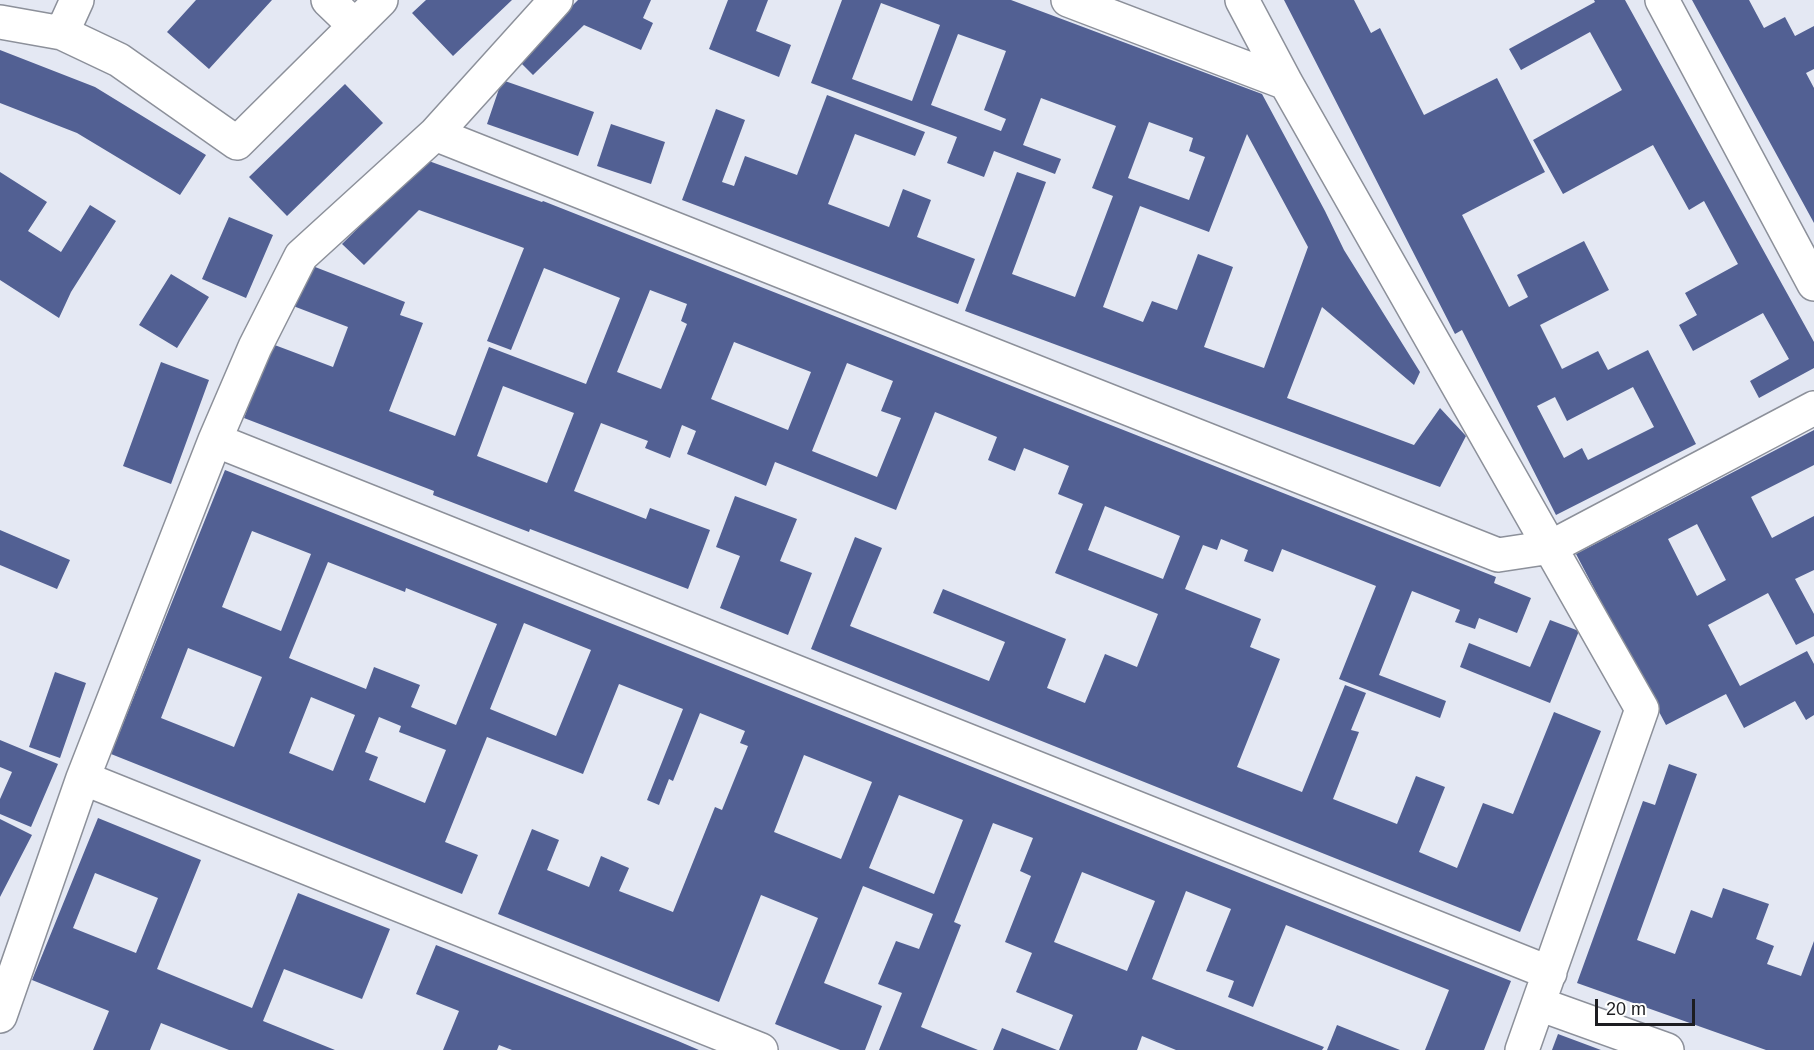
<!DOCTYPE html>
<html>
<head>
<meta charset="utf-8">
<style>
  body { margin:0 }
  #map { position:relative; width:1814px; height:1050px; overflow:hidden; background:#e4e8f3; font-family:Arial,sans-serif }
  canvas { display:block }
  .scale { position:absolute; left:1595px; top:999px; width:100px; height:27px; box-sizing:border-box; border:3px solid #1c1d21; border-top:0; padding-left:8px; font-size:18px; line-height:21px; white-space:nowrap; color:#1c1d21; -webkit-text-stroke:4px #fff; paint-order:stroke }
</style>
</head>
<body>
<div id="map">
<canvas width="1814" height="1050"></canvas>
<div class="scale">20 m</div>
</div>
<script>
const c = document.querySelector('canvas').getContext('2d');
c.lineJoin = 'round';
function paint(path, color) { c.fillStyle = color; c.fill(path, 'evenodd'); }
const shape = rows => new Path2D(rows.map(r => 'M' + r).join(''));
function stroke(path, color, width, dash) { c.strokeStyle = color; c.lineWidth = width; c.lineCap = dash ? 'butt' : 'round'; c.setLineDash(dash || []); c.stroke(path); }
const building = shape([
  [196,0,272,0,209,69,167,32],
  [426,0,512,0,453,56,412,13],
  [578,0,651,0,643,18,653,23,641,50,584,25,533,75,518,60],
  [728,0,768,0,756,31,791,45,779,77,709,49],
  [842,0,1011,0,1262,94,1325,211,1344,250,1420,372,1414,385,1322,307,1287,398,1414,445,1440,408,1466,436,1440,487,965,311,1017,172,1046,182,1012,274,1075,297,1113,196,1092,188,1116,126,1041,98,1023,145,1061,159,1055,174,994,151,984,177,947,163,957,137,811,83],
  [881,3,940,25,912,101,852,79],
  [958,34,1006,51,984,110,1006,119,1001,131,931,105],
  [1149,122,1193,138,1189,151,1205,157,1189,200,1128,178],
  [1247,134,1308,247,1264,368,1204,347,1233,267,1198,254,1177,310,1152,301,1143,322,1103,307,1140,206,1209,232],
  [1284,0,1354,0,1371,33,1380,28,1424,115,1497,78,1545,172,1462,215,1509,307,1528,297,1517,275,1584,241,1609,290,1540,325,1562,369,1598,351,1608,370,1648,350,1696,444,1556,515,1462,330,1455,334],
  [1633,387,1654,427,1588,460,1582,448,1564,458,1537,406,1555,397,1567,421],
  [1594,0,1625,0,1814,342,1814,368,1759,398,1750,381,1789,359,1763,313,1693,351,1679,325,1697,315,1685,293,1738,264,1704,201,1689,210,1653,145,1563,194,1533,140,1622,90,1590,32,1521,70,1509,49,1595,2],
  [1692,0,1749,0,1764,28,1785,17,1795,36,1814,26,1814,69,1806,73,1814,88,1814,223],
  [0,50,95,87,206,155,180,195,77,133,0,103],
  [502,80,594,112,578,156,487,124],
  [345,84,383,123,287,216,249,177],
  [827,95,925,132,915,156,855,134,828,204,889,227,903,189,931,200,917,237,975,259,958,304,682,200,716,109,745,120,722,182,734,186,745,156,797,175],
  [611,124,665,142,651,184,597,166],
  [426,160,542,202,543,201,1496,577,1494,583,1531,598,1517,633,1479,618,1475,629,1455,622,1460,610,1412,591,1379,675,1446,701,1440,718,1339,679,1376,586,1282,549,1273,572,1244,561,1248,550,1221,539,1217,550,1203,545,1185,589,1261,619,1250,647,1280,659,1237,767,1302,792,1345,685,1366,693,1351,730,1359,732,1333,799,1397,824,1416,776,1445,787,1419,852,1457,868,1483,803,1513,814,1554,712,1601,731,1520,932,811,649,855,537,882,548,850,626,989,681,1005,642,933,613,943,589,1066,639,1047,688,1085,703,1105,654,1137,667,1158,614,1055,573,1083,504,1058,494,1069,466,1024,448,1015,471,988,460,997,437,935,412,896,510,775,462,766,486,687,454,696,431,682,425,670,458,645,448,648,441,601,423,574,491,646,519,650,508,710,530,688,589,530,529,529,532,433,495,434,491,244,418,272,344,333,367,348,327,288,304,310,265,405,302,400,315,423,323,389,411,455,436,489,347,586,384,620,298,544,268,511,350,487,341,524,248,419,210,364,265,342,244],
  [650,290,687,304,681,321,687,324,661,389,617,372],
  [734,342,811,372,788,430,711,399],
  [847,363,893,381,881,411,901,418,877,477,812,451],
  [503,386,574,413,547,483,477,456],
  [1105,506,1180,536,1163,579,1088,550],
  [0,172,47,202,28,231,61,252,90,205,116,221,71,292,59,318,0,280],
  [229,217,273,235,246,298,202,279],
  [171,274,209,297,177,348,139,325],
  [161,362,209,380,171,484,123,466],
  [1814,430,1814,465,1751,497,1772,538,1814,516,1814,570,1795,579,1814,614,1814,636,1796,645,1768,593,1708,625,1740,686,1807,651,1814,664,1814,715,1806,720,1795,701,1744,728,1726,694,1666,725,1576,554],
  [1697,524,1726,580,1697,596,1668,539],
  [225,470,1511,981,1484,1050,1425,1050,1449,990,1286,925,1253,1007,1228,997,1234,981,1206,971,1231,909,1186,891,1152,979,1324,1047,1322,1050,1176,1050,1142,1036,1137,1050,1059,1050,1073,1015,1016,992,1032,953,1005,942,1031,876,1020,871,1033,838,993,823,954,922,961,925,921,1027,978,1050,879,1050,902,993,878,984,896,941,919,949,933,914,863,886,824,983,882,1006,865,1050,840,1050,775,1024,818,918,761,895,719,1002,498,914,532,829,559,840,547,870,589,887,601,856,629,868,619,891,673,912,715,807,722,810,748,746,740,743,745,731,700,713,673,781,669,779,659,805,647,800,683,709,619,684,583,774,487,737,445,842,478,855,462,894,111,754],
  [252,531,311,554,281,631,222,607],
  [328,562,405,592,406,588,497,624,456,725,411,707,420,685,374,667,366,689,289,658],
  [524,623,591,650,556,736,490,709],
  [188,648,262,677,234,747,161,718],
  [311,697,355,715,333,771,289,753],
  [379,717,401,726,399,732,446,750,425,803,369,780,378,757,365,752],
  [804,755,872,782,841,859,774,832],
  [899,795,963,820,934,894,869,868],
  [1082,872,1155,901,1127,971,1054,942],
  [735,496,797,519,780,561,812,573,788,635,720,608,740,556,716,547],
  [0,530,70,560,57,589,0,565],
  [1550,620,1579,631,1550,703,1460,667,1469,643,1530,667],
  [55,672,86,683,60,758,29,747],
  [0,740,58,764,31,827,0,814,0,799,12,772,0,767],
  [1669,764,1697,774,1637,940,1675,954,1691,910,1712,918,1723,888,1769,904,1756,939,1774,946,1767,964,1801,976,1814,941,1814,1050,1766,1050,1577,983,1643,801,1655,805],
  [98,818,201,860,157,969,252,1008,298,893,390,929,362,999,284,969,263,1021,335,1050,229,1050,161,1023,150,1050,93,1050,109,1011,32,980],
  [95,873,158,898,136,953,73,928],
  [0,819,32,835,0,897],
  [436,945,678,1041,699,1050,512,1050,499,1045,497,1050,443,1050,459,1011,416,994],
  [1337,1025,1400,1050,1327,1050],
  [1002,1028,1057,1050,993,1050],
  [1558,1034,1601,1050,1552,1050]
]);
const minor = shape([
  [328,0,355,26],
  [1068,0,1286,83],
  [1242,0,1286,83,1642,709,1522,1050],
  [1662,0,1814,284],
  [0,22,62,33,119,60,237,143,381,0],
  [62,33,77,0],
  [435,134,1498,555,1551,547,1814,408],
  [215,440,1550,973],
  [83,778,761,1050],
  [1539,1004,1667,1050],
  [0,1016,83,778,215,440,255,347,301,256,435,134,556,0]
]);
paint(building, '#526093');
stroke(minor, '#8c909a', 36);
stroke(minor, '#fff', 33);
</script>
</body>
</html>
